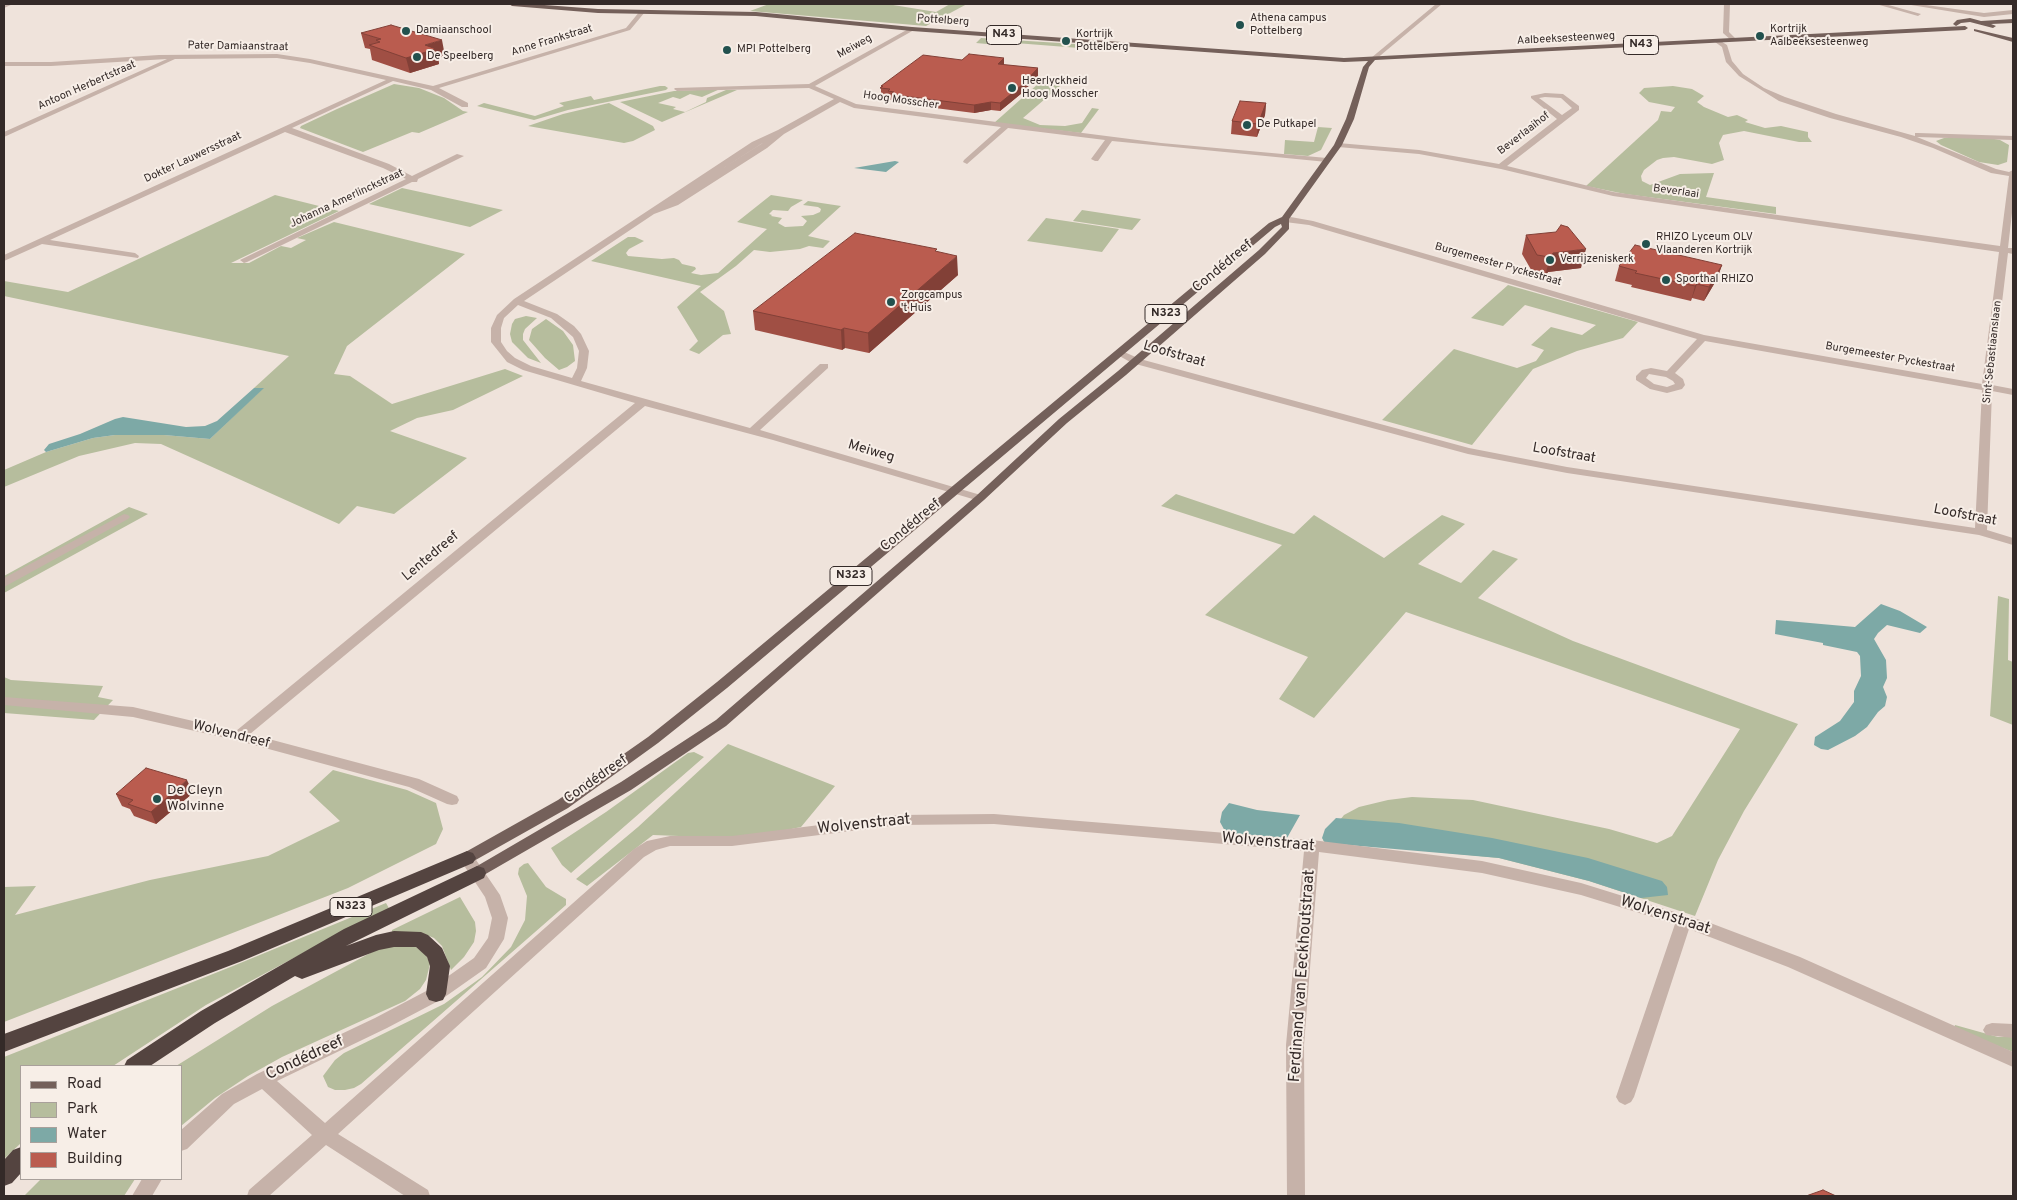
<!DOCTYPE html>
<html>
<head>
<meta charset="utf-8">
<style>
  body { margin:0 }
  #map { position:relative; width:2017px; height:1200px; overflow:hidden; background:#efe3db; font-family:Overpass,sans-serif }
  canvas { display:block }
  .frame { position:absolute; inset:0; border:5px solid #342a28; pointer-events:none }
  .legend { position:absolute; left:20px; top:1065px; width:162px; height:115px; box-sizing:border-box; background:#f7eee7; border:1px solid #a9a09b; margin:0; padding:6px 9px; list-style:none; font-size:15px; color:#342a28 }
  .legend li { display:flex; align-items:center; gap:10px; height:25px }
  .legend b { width:25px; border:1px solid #a9a09b }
</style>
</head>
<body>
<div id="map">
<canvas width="2017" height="1200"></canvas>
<div class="frame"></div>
<ul class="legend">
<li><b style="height:6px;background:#74605a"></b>Road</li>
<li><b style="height:14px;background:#b6bd9d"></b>Park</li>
<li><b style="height:14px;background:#7da9a6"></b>Water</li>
<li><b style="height:14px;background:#ba5c4f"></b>Building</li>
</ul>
</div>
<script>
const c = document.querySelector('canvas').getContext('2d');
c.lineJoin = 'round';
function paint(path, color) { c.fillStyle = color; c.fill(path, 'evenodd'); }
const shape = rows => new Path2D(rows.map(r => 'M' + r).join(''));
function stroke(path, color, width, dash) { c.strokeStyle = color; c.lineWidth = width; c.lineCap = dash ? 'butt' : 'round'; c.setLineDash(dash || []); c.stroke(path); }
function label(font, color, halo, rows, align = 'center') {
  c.font = font + ' Overpass,sans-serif'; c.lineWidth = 4; c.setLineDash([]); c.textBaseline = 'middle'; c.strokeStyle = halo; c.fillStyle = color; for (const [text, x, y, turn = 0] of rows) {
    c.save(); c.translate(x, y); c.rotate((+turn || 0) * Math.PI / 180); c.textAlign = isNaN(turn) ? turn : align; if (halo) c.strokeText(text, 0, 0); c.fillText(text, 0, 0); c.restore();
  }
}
const green = shape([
  [769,4,887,4,936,12,950,4,967,4,926,26,750,11],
  [981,38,1075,44,1080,45,1079,48,990,41,987,44,976,43],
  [1039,83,1060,86,1023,118,1040,125,1065,126,1082,123,1092,108,1099,109,1081,133,994,123],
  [394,84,419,88,444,98,463,111,468,112,419,133,412,132,363,152,300,128,301,126,337,109],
  [660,86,665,86,668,88,666,90,568,110,534,120,477,106,484,103,535,116,564,106,559,103,591,96,594,100],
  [1673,86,1692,89,1704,96,1697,102,1704,107,1728,117,1737,115,1748,120,1745,122,1765,128,1781,126,1808,132,1808,137,1812,142,1799,142,1744,131,1728,134,1723,135,1719,143,1724,160,1712,164,1674,157,1663,158,1657,160,1644,170,1641,176,1642,181,1650,185,1680,174,1714,173,1706,197,1776,207,1776,214,1625,194,1586,186,1658,120,1661,111,1671,112,1675,107,1649,102,1639,93,1644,88],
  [720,89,702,97,690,94,680,99,673,97,658,103,676,107,673,109,685,112,706,102,707,98,726,90,737,90,662,122,620,102,674,91],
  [609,103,653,126,655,130,633,141,624,143,528,126,563,114],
  [1318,127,1332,128,1321,150,1308,156,1284,154,1285,140,1314,142],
  [1944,138,1989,138,2000,140,2009,145,2007,162,1998,165,1979,162,1941,145,1936,141],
  [402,188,503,210,470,227,369,204],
  [275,195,339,211,231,263,249,263,281,246,291,248,306,240,297,238,334,222,465,254,347,346,334,374,350,376,392,404,505,369,523,376,453,410,417,418,390,431,467,458,394,514,357,506,339,524,161,444,135,443,79,456,4,487,4,470,46,452,93,438,115,435,164,435,210,439,263,388,254,388,289,356,4,296,4,281,68,292],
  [771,195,803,200,791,207,788,211,773,210,769,214,772,215,771,216,782,218,778,223,785,227,803,226,807,221,801,216,813,215,820,212,821,209,818,207,803,205,808,201,841,206,808,236,830,241,823,248,809,246,800,249,770,252,754,250,736,266,700,292,724,311,731,334,723,335,699,354,689,350,698,341,677,307,701,286,591,261,628,237,635,237,644,241,629,249,626,253,628,256,662,259,674,258,679,260,682,264,695,267,696,269,691,273,701,275,718,273,767,229,737,222],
  [1082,210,1141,219,1132,230,1073,221],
  [1046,218,1119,229,1102,252,1027,241],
  [1508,285,1638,322,1623,338,1577,351,1533,369,1472,445,1382,420,1454,349,1517,368,1536,361,1544,350,1531,345,1551,327,1582,335,1596,325,1525,305,1503,326,1471,318],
  [526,316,537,318,525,329,523,334,523,340,541,363,528,358,512,342,510,334,512,324,515,319],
  [546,319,563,331,573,345,575,361,567,367,559,370,545,358,529,340,532,329],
  [1176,494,1294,534,1314,515,1384,558,1442,515,1465,524,1418,564,1461,583,1493,550,1518,559,1478,598,1573,641,1798,724,1744,811,1718,860,1695,916,1589,881,1499,858,1323,841,1344,815,1359,807,1388,800,1412,797,1473,800,1609,829,1657,843,1672,836,1740,729,1406,612,1314,718,1279,699,1308,657,1205,615,1282,545,1161,506],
  [129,507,148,514,4,593,4,576],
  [1998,596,2009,599,2008,660,2013,662,2013,725,1990,716],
  [4,677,11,680,103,686,98,697,113,700,94,720,4,713],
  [728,744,835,786,801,827,768,834,730,838,653,835,587,886,576,879,638,827],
  [694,752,704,757,571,873,562,865,551,848,606,812,688,753],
  [333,770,407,790,436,803,443,829,436,844,348,888,4,1022,4,887,36,886,15,915,150,880,268,856,340,821,309,792],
  [528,863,546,887,566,899,566,905,361,1084,354,1088,345,1090,335,1090,328,1087,323,1076,335,1060,344,1053,444,1004,482,977,511,947,525,920,527,896,518,874,519,868,524,864],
  [460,897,475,922,476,931,474,942,464,957,451,970,442,946,434,938,422,933,392,934,392,930],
  [386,903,390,910,333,937,206,1005,113,1066,21,1066,21,1143,4,1159,4,1057,233,966],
  [400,945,416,947,426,955,430,964,426,980,420,989,405,1001,282,1057,248,1076,215,1098,181,1126,181,1066,176,1066,272,1006,374,951,385,947],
  [1955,1025,1998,1037,2013,1037,2013,1052,1954,1029],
  [41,1179,135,1179,124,1196,24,1196]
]);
const water = shape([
  [895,161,899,162,886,172,854,168],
  [254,388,264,388,210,439,164,435,115,435,93,438,46,452,44,450,49,444,80,434,115,419,123,417,186,427,205,426,217,421],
  [1881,604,1900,611,1927,627,1920,633,1887,625,1878,633,1874,639,1886,660,1887,678,1883,687,1887,697,1885,706,1878,712,1867,727,1855,736,1828,750,1821,749,1814,745,1815,737,1840,721,1854,702,1854,691,1861,676,1860,656,1857,652,1823,645,1823,643,1775,634,1776,620,1855,627],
  [1229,803,1257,810,1300,815,1287,838,1226,833,1220,822,1222,812],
  [1336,818,1399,823,1492,838,1588,858,1662,881,1667,887,1668,895,1641,898,1589,881,1499,858,1325,843,1322,838,1325,829]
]);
const minor = shape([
  [4,4,13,4,4,8,4,4],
  [1724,4,1730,4,1729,32,1736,39,1736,41,1732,41,1723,33,1724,4],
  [1876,4,1885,4,1921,14,1918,16,1876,4],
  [1905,4,1919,4,1984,13,2013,10,2013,14,1984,17,1905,4],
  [640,11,645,12,630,30,439,88,468,103,468,107,462,107,431,90,393,81,292,128,389,164,412,176,457,154,464,156,418,179,417,182,412,182,247,262,244,263,240,260,406,179,383,168,285,132,50,240,135,253,139,256,138,258,42,244,4,261,4,255,386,80,310,63,277,58,175,59,4,137,4,132,167,59,51,66,4,66,4,62,51,62,159,55,277,54,310,59,433,86,626,28,640,11],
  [912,27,914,28,914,30,815,86,856,104,1161,143,1327,158,1331,160,1327,162,1112,141,1098,161,1095,161,1091,159,1105,140,1008,128,967,164,963,162,964,160,1001,127,854,108,840,102,784,134,767,148,678,205,654,214,524,301,557,314,574,326,581,334,589,351,587,368,581,381,750,428,820,364,828,364,828,368,760,430,984,496,986,498,980,501,976,500,773,440,645,406,250,734,419,779,457,796,459,800,457,804,452,805,447,804,409,787,239,741,133,717,4,705,4,697,133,707,236,731,635,403,523,370,507,362,491,342,491,328,497,315,514,299,752,142,778,130,834,99,809,88,677,91,674,89,675,88,809,84,912,27],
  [763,143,761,144,714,174,758,146,763,143],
  [518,305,551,318,573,337,579,351,577,368,572,378,531,366,515,358,507,351,501,342,501,328,504,318,518,305],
  [1715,40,1719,40,1727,45,1732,61,1743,74,1764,88,1785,97,1836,114,1915,136,1915,133,1918,133,2013,136,2013,140,1917,137,1996,169,2009,172,2013,170,2013,204,2008,248,2013,248,2013,254,2008,253,1992,385,2013,389,2013,395,1992,391,1987,530,2013,538,2013,545,1979,535,1567,473,1468,454,1132,363,1114,353,1116,351,1122,351,1140,359,1469,448,1567,467,1975,528,1982,390,1705,341,1675,373,1683,379,1685,385,1682,389,1667,393,1650,389,1636,380,1636,376,1642,370,1651,368,1667,371,1697,339,1309,225,1285,222,1281,219,1285,216,1313,221,1704,335,1982,384,1999,252,1613,196,1501,169,1419,154,1338,147,1334,145,1338,143,1419,150,1499,164,1557,119,1531,98,1531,96,1545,93,1563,94,1579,106,1579,110,1507,166,1613,192,2000,246,2009,176,1991,173,1933,148,1901,137,1830,118,1779,101,1739,76,1726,62,1722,47,1715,42,1715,40],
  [1545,97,1561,98,1572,108,1562,115,1539,98,1545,97],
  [1649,374,1666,377,1673,381,1675,384,1667,387,1654,384,1646,378,1649,374],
  [124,514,128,515,130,517,128,519,4,587,4,578,124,514],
  [994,814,1312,840,1482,861,1581,883,1713,924,1800,957,2013,1052,2013,1067,1788,967,1689,929,1634,1097,1631,1102,1625,1105,1619,1102,1616,1097,1675,924,1581,895,1482,873,1319,852,1304,1045,1305,1196,1287,1196,1286,1045,1304,851,994,824,899,825,732,846,670,846,656,850,644,857,338,1134,428,1190,430,1196,405,1196,326,1145,269,1196,247,1196,249,1190,312,1135,262,1089,234,1104,187,1149,181,1151,181,1130,222,1094,257,1074,375,1018,430,989,474,958,488,938,492,918,485,897,459,858,462,854,467,852,472,854,500,895,508,918,504,939,486,968,442,999,387,1028,277,1081,325,1123,634,849,647,841,670,836,732,836,899,815,994,814],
  [1992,1023,2013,1024,2013,1038,1986,1035,1983,1030,1986,1025,1992,1023],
  [142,1179,162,1179,152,1196,132,1196,142,1179]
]);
const tertiary = shape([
  [1436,4,1442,4,1375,60,1371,60,1371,58,1436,4]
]);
const primary = shape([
  [509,4,531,4,598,9,756,12,912,27,1344,58,1965,26,1968,28,1965,30,1375,60,1369,67,1354,119,1342,145,1289,219,1289,229,1265,254,1126,375,1067,423,984,500,726,726,631,790,477,879,472,877,469,873,472,869,621,782,716,720,976,496,1059,419,1118,371,1259,250,1282,227,1281,224,1275,227,727,688,658,743,568,808,472,862,467,864,462,862,459,858,462,854,558,800,648,737,717,682,1269,223,1282,217,1334,145,1346,119,1363,67,1368,61,1344,62,912,31,756,16,598,13,512,6,509,4],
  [1970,18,1981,21,2013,19,2013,23,1991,24,1996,26,1993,28,1970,22,1961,23,1956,26,1953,24,1957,20,1970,18],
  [1974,29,2013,38,2013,42,1974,31,1974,29]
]);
const motorway = shape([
  [467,851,473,853,476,858,473,863,242,961,4,1052,4,1034,228,951,467,851],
  [477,866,484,868,486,873,484,878,346,946,376,935,394,931,421,932,428,935,442,948,450,966,446,994,443,1000,436,1002,429,1000,426,994,430,966,427,957,416,947,394,947,379,950,302,979,295,976,215,1023,150,1066,124,1066,127,1060,201,1011,344,929,477,866],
  [21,1147,21,1173,12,1183,4,1186,4,1160,13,1150,21,1147]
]);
const wall = shape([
  [361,33,445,56,438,58,439,64,410,73,372,60,370,49,365,48],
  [1004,58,1004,65,1038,68,1038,76,1022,93,1000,111,991,110,974,113,896,103,892,102,891,100,888,99,888,97,881,96,881,86,962,60],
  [1266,103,1265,115,1257,137,1231,134,1232,121],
  [1526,235,1581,268,1548,272,1545,276,1533,273,1522,254],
  [937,252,958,275,869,353,845,348,842,350,755,330,753,311],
  [1722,265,1717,279,1704,301,1692,298,1691,301,1631,287,1632,285,1615,281,1619,266],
  [193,793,156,824,134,816,130,809,122,806,116,794]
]);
const shadedWall = shape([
  [442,40,445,56,438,58,439,64,410,73,406,58,425,45],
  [1004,58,1004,66,998,64],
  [1038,68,1038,76,1022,93,1000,111,1000,103],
  [991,102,991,110,974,113,974,105],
  [1266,103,1265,115,1257,137,1258,124],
  [1586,249,1581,268,1548,272,1545,276,1550,257,1553,253],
  [957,256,958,275,869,353,868,333],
  [1722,265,1717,279,1704,301,1709,287],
  [1697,284,1692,298,1691,301,1695,286],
  [844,328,845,348,842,350,841,330],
  [187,780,193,793,156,824,151,812]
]);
const building = shape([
  [391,25,442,40,425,45,436,49,406,58,369,45,380,42,376,40,381,39,361,33,391,25],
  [969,54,1004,58,998,64,1038,68,1022,85,1000,103,991,102,974,105,896,95,891,94,894,92,888,91,890,89,880,88,883,86,881,86,923,55,962,60,969,54],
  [1240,101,1266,103,1258,124,1232,121,1240,101],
  [1561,225,1568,227,1586,249,1553,253,1550,257,1537,255,1526,235,1556,232,1561,225],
  [855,233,937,249,935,251,957,256,868,333,844,328,841,330,753,311,855,233],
  [1635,245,1722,265,1709,287,1697,284,1695,286,1635,273,1637,271,1619,266,1635,245],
  [146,768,187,780,151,812,128,804,133,800,116,794,146,768],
  [1823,1190,1836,1196,1806,1196,1823,1190]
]);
const markers = [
  [1240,25,5,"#22514e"],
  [406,31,5,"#22514e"],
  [1760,36,5,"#22514e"],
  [1066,41,5,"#22514e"],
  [727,50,5,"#22514e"],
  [417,57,5,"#22514e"],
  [1012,88,5,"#22514e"],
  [1247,125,5,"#22514e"],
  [1646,244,5,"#22514e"],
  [1550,260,5,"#22514e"],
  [1666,280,5,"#22514e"],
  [891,302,5,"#22514e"],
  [157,799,5,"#22514e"]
];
const farPoinames = [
  ["Athena campus",1250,19],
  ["Pottelberg",1250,32],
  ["Kortrijk",1770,30],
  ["Aalbeeksesteenweg",1770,43],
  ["Damiaanschool",416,31],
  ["Kortrijk",1076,35],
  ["Pottelberg",1076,48],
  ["MPI Pottelberg",737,50],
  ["De Speelberg",427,57],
  ["Heerlyckheid",1022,82],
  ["Hoog Mosscher",1022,95],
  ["De Putkapel",1257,125],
  ["RHIZO Lyceum OLV",1656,238],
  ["Vlaanderen Kortrijk",1656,251],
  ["Verrijzeniskerk",1560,260],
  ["Sporthal RHIZO",1676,280],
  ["Zorgcampus",901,296],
  ["'t Huis",901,309]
];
const farStreetnames = [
  ["Pottelberg",943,21,4],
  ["Aalbeeksesteenweg",1566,39,-3],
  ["Anne Frankstraat",552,41,-17],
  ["Pater Damiaanstraat",238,47,1],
  ["Meiweg",855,47,-29],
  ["Antoon Herbertstraat",87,86,-24],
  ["Hoog Mosscher",901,101,8],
  ["Beverlaaihof",1524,134,-38],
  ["Dokter Lauwersstraat",193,158,-25],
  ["Beverlaai",1676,192,8],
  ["Johanna Amerlinckstraat",347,199,-25],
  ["Burgemeester Pyckestraat",1498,265,16],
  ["Sint-Sebastiaanslaan",1993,352,-84],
  ["Burgemeester Pyckestraat",1890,358,10]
];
const shields = [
  [1004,35,35],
  [1641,45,35],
  [1166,314,42],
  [851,576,42],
  [351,907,42]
];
const shieldNames = [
  ["N43",1004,35],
  ["N43",1641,45],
  ["N323",1166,314],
  ["N323",851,576],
  ["N323",351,907]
];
const streetNames = [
  ["Condédreef",1223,267,-40],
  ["Loofstraat",1174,355,16],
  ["Meiweg",871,452,17],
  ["Loofstraat",1564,454,10],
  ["Loofstraat",1965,516,11],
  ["Condédreef",911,526,-40],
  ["Lentedreef",431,557,-40],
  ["Wolvendreef",231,735,14],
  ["Condédreef",596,780,-35]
];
const poiNames = [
  ["De Cleyn",167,791],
  ["Wolvinne",167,807]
];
const nearStreetnames = [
  ["Wolvenstraat",864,825,-6],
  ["Wolvenstraat",1268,843,5],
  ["Wolvenstraat",1665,916,18],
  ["Ferdinand van Eeckhoutstraat",1303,976,-86],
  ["Condédreef",305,1059,-25]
];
paint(green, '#b6bd9d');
paint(water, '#7da9a6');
paint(minor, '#c6b2a9');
paint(tertiary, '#c6b2a9');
paint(primary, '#74605a');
paint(motorway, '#544440');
paint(wall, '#a04f44');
paint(shadedWall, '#824037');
paint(building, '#ba5c4f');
stroke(building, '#824037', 1);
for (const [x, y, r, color] of markers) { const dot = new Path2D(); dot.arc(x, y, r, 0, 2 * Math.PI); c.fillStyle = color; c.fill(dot); stroke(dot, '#f7eee7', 2); }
label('11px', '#342a28', '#f7eee7', farPoinames, 'left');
label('11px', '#342a28', '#f7eee7', farStreetnames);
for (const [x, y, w] of shields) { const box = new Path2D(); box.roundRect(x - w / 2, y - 9.5, w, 19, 4); c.fillStyle = '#f7eee7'; c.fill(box); stroke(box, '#342a28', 1); }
label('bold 12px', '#342a28', null, shieldNames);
label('14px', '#342a28', '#f7eee7', streetNames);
label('14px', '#342a28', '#f7eee7', poiNames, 'left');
label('16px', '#342a28', '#f7eee7', nearStreetnames);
</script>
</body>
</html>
